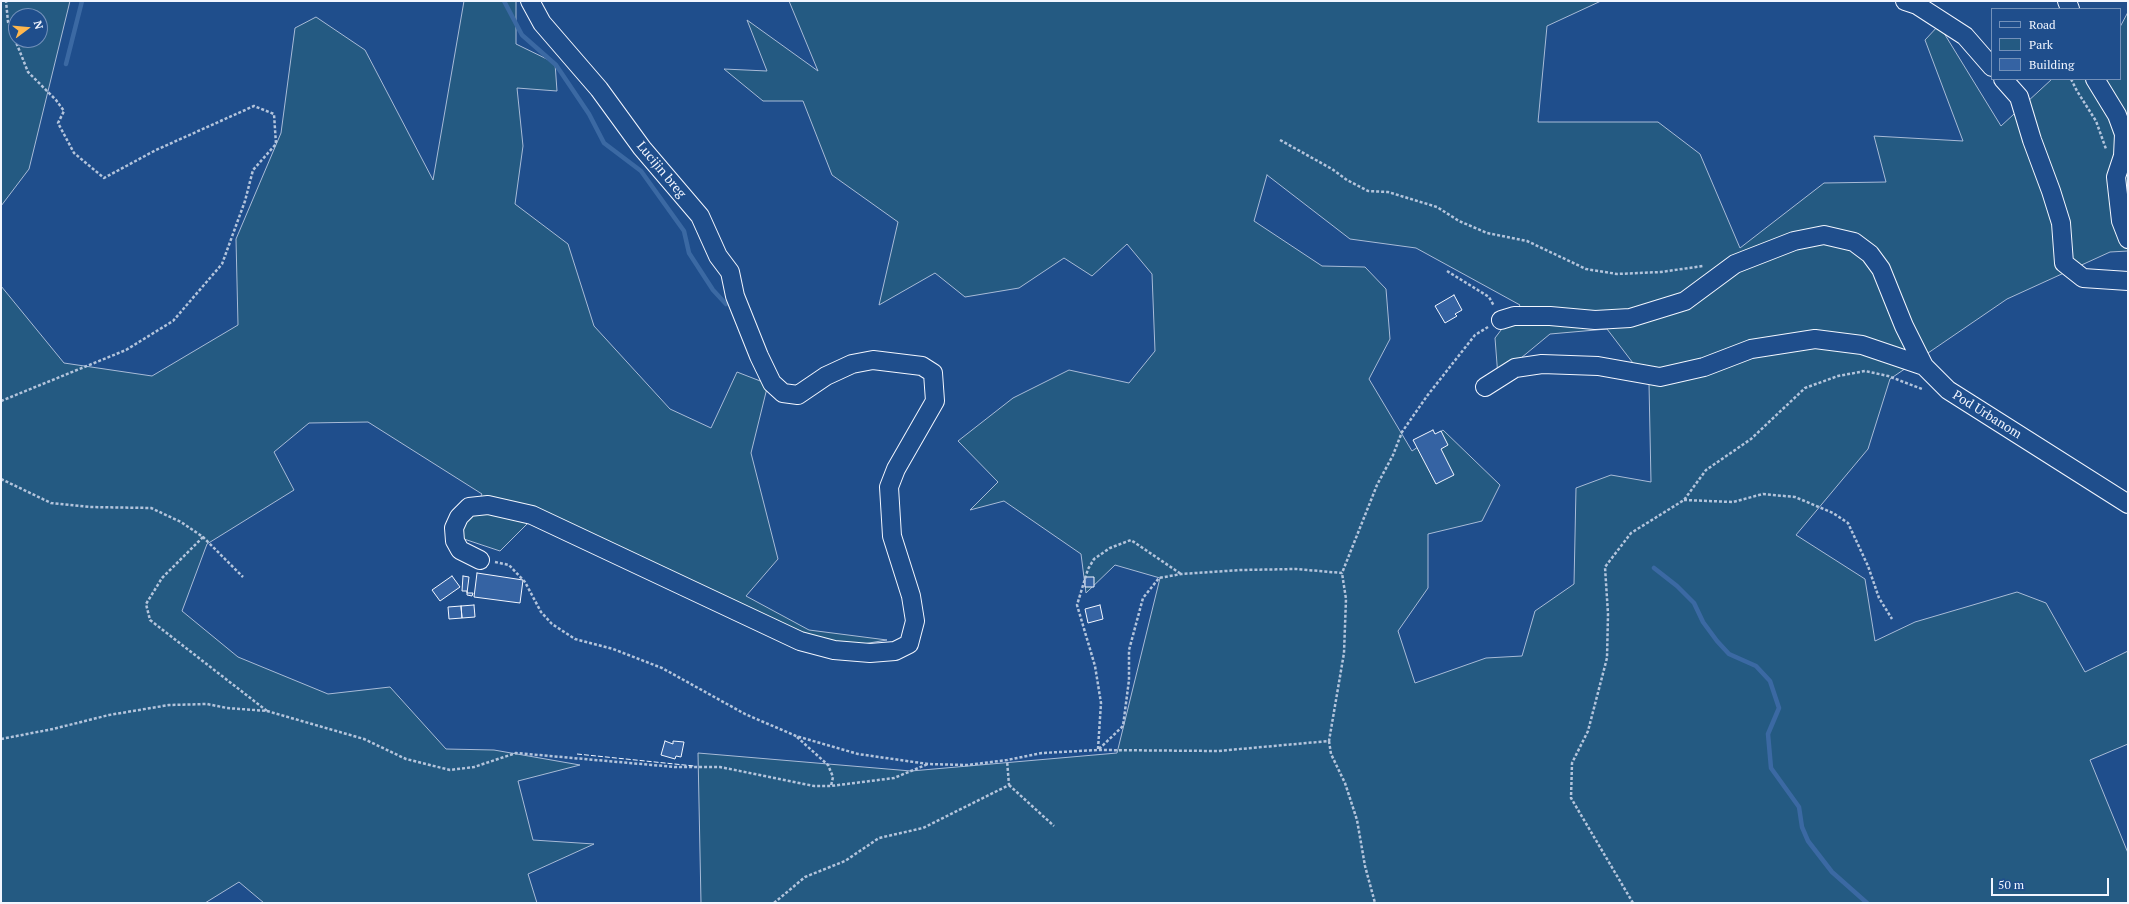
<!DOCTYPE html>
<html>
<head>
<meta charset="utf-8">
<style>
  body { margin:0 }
  #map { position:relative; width:2129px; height:904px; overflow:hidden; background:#1f4e8c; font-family:"PT Serif",serif }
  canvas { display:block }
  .frame { position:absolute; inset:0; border:2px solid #f2f6ff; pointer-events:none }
  .legend { position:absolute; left:1991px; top:8px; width:130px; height:72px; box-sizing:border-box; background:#1f4e8c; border:1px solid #7391ba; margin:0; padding:5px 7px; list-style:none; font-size:12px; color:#f2f6ff }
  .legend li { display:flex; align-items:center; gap:8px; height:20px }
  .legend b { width:20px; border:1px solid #7391ba }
  .north { position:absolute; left:8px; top:8px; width:40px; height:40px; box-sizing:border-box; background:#1f4e8c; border:1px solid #7391ba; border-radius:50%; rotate:74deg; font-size:11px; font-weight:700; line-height:16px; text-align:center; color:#f2f6ff }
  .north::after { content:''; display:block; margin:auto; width:14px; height:18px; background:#ffb74d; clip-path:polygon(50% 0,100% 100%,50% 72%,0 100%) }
  .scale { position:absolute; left:1991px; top:878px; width:118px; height:18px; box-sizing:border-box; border:2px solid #f2f6ff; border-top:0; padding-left:5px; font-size:12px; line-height:14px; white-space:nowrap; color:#f2f6ff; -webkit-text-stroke:3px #1f4e8c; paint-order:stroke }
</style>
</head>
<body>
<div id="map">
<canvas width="2129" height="904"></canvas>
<div class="frame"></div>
<ul class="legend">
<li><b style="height:5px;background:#1f4e8c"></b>Road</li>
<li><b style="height:11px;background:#245a82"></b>Park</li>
<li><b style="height:11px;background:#3563a3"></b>Building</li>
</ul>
<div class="north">N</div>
<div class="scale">50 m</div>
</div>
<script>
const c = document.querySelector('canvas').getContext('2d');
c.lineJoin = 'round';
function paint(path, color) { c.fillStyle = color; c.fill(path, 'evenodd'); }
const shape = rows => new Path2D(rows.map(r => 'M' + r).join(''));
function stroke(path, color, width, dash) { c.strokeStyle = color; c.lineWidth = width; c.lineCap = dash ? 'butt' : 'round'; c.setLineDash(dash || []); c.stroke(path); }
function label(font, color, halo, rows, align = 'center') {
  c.font = font + ' "PT Serif",serif'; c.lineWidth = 3; c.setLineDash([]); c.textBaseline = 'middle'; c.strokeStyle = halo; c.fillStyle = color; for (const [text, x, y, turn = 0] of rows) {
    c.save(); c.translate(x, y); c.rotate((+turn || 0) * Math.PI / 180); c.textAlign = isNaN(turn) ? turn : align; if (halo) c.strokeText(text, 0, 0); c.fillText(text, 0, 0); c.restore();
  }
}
const green = shape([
  [1,1,70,1,29,169,1,206,1,1],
  [16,16,40,16,40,40,16,40,16,16],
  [464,1,516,1,516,44,555,63,557,91,517,88,523,146,515,204,568,244,594,326,670,409,711,428,737,372,768,384,751,453,778,559,746,596,809,630,887,640,833,649,533,518,500,551,458,537,482,494,368,422,309,423,274,452,294,490,207,544,182,611,238,657,328,694,390,687,446,749,494,750,580,765,518,781,533,840,594,844,528,874,537,903,264,903,239,882,205,903,1,903,1,286,64,363,152,376,238,325,236,239,281,133,295,28,316,17,365,50,433,180,464,1],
  [789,1,1601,1,1547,26,1538,122,1658,122,1700,154,1740,248,1824,183,1886,182,1874,136,1963,141,1925,40,1939,25,2001,126,2052,79,2120,79,2120,27,2128,12,2128,251,2110,252,2007,299,1890,379,1868,449,1796,535,1865,579,1875,641,1915,622,2017,592,2046,603,2085,672,2128,651,2128,744,2090,760,2128,853,2128,903,701,903,698,753,911,771,1117,753,1160,578,1115,565,1086,593,1081,554,1004,501,970,510,998,482,958,441,1013,398,1069,370,1129,383,1155,351,1152,274,1127,244,1092,276,1064,258,1019,288,965,297,935,273,879,305,898,222,832,175,803,101,763,101,724,69,767,71,747,20,818,71,789,1],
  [1267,175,1350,239,1416,248,1520,305,1495,338,1498,377,1550,334,1607,329,1649,384,1651,482,1611,475,1576,488,1574,584,1535,611,1522,656,1486,658,1415,683,1398,631,1428,588,1428,534,1482,521,1500,485,1443,430,1412,451,1369,379,1390,339,1386,289,1365,267,1322,266,1254,221,1267,175]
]);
const stream = shape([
  [504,1,522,35,556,65,589,114,604,143,641,171,684,231,689,253,713,290,726,304],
  [66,64,82,1],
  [1654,568,1677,586,1694,603,1703,622,1717,641,1729,654,1756,666,1770,681,1779,708,1768,734,1771,768,1799,807,1802,827,1808,841,1832,872,1867,903]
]);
const building = shape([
  [1454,295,1462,310,1455,314,1457,316,1445,323,1435,306,1454,295],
  [1433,430,1435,434,1441,431,1448,445,1441,449,1454,475,1436,484,1413,440,1433,430],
  [477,573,523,580,520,603,474,597,477,573],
  [452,576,460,587,440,601,432,590,452,576],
  [463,576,469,577,467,593,473,593,472,596,467,595,467,591,462,591,463,576],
  [1085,577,1094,577,1094,587,1085,587,1085,577],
  [474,605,475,617,462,618,461,606,474,605],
  [1100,605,1103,619,1088,623,1085,609,1100,605],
  [461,606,462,618,449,619,448,607,461,606],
  [665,741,673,744,673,741,684,742,681,757,676,756,675,759,661,755,665,741]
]);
const path = shape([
  [2071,79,2077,91,2096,121,2106,149],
  [1280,140,1332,169,1347,180,1368,191,1388,192,1437,207,1459,221,1487,233,1527,241,1586,269,1617,274,1661,272,1703,266],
  [1447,271,1489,297,1494,306],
  [1,401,126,350,173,321,222,264,245,201,253,170,276,144,274,114,254,106,156,150,104,178,74,153,58,123,64,111,56,100,28,72,8,22,6,1],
  [1,479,51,503,90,507,151,508,181,522,203,537,243,577],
  [1684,500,1733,502,1763,494,1795,497,1833,513,1848,523,1868,566,1879,598,1892,619],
  [203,537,162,578,146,604,150,620,267,711],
  [495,562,509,565,525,582,541,612,552,624,575,639,613,649,662,668,745,714,796,736,858,754,928,764,968,765,1007,760,1042,753,1098,750,1218,751,1329,741,1344,653,1346,599,1342,573],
  [797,737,828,765,833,777,831,786],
  [1,739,53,729,109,715,169,705,207,704,227,708,267,711,364,739,406,759,450,770,474,767,516,753,675,767,720,767,814,786,831,786,894,778,928,764],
  [1329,741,1331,754,1345,783,1357,820,1365,866,1375,903],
  [1098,749,1101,703,1095,666,1077,605,1088,569,1094,559,1110,548,1131,540,1181,574],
  [1099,749,1123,726,1129,680,1129,650,1143,598,1159,578,1181,574,1241,570,1296,569,1342,573,1377,485,1393,455,1402,432,1427,396,1475,335,1488,327],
  [1009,785,1054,826],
  [774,903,805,877,845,861,879,838,923,828,1009,785,1007,760],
  [1633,903,1571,798,1572,763,1588,731,1607,658,1608,614,1605,567,1631,533,1684,500,1706,470,1751,439,1805,388,1838,376,1865,371,1888,376,1922,389]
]);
const minor = shape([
  [1905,1,1917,5,1965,36,1992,67],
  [2067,1,2070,9],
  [2003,79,2019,97,2032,140,2051,191,2061,223,2064,263,2083,278,2128,281],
  [2095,79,2117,115,2124,134,2123,156,2116,177,2121,221,2128,239],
  [1501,320,1514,316,1550,316,1595,320,1630,318,1685,301,1735,264,1794,241,1824,235,1854,242,1870,254,1881,269,1904,326,1924,366,1948,390,2128,504],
  [1485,387,1515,368,1542,364,1598,366,1660,377,1704,367,1751,349,1815,339,1862,345,1924,366],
  [480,560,460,550,455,541,454,528,459,517,469,507,488,505,532,515,800,641,834,650,870,653,895,651,909,644,915,621,911,596,892,536,889,487,896,469,935,401,933,373,922,366,873,360,852,364,826,376,798,395,783,393,772,383,759,356,735,296,730,272,718,256,700,216,642,148,599,89,542,23,530,1]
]);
const fence = shape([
  [577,754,694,766]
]);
const streetNames = [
  ["Lucijin breg",661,170,50],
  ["Pod Urbanom",1987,415,32]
];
paint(green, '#245a82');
stroke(green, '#a8bbd7', 1);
stroke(stream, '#3b69a3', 4.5);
paint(building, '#3563a3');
stroke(building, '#f2f6ff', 1);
stroke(minor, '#f2f6ff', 20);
stroke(path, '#b3c4dc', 2.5, [3, 2]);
stroke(minor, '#1f4e8c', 18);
stroke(fence, '#f2f6ff', 1, [5, 2]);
label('13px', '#f2f6ff', '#1f4e8c', streetNames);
</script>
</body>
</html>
